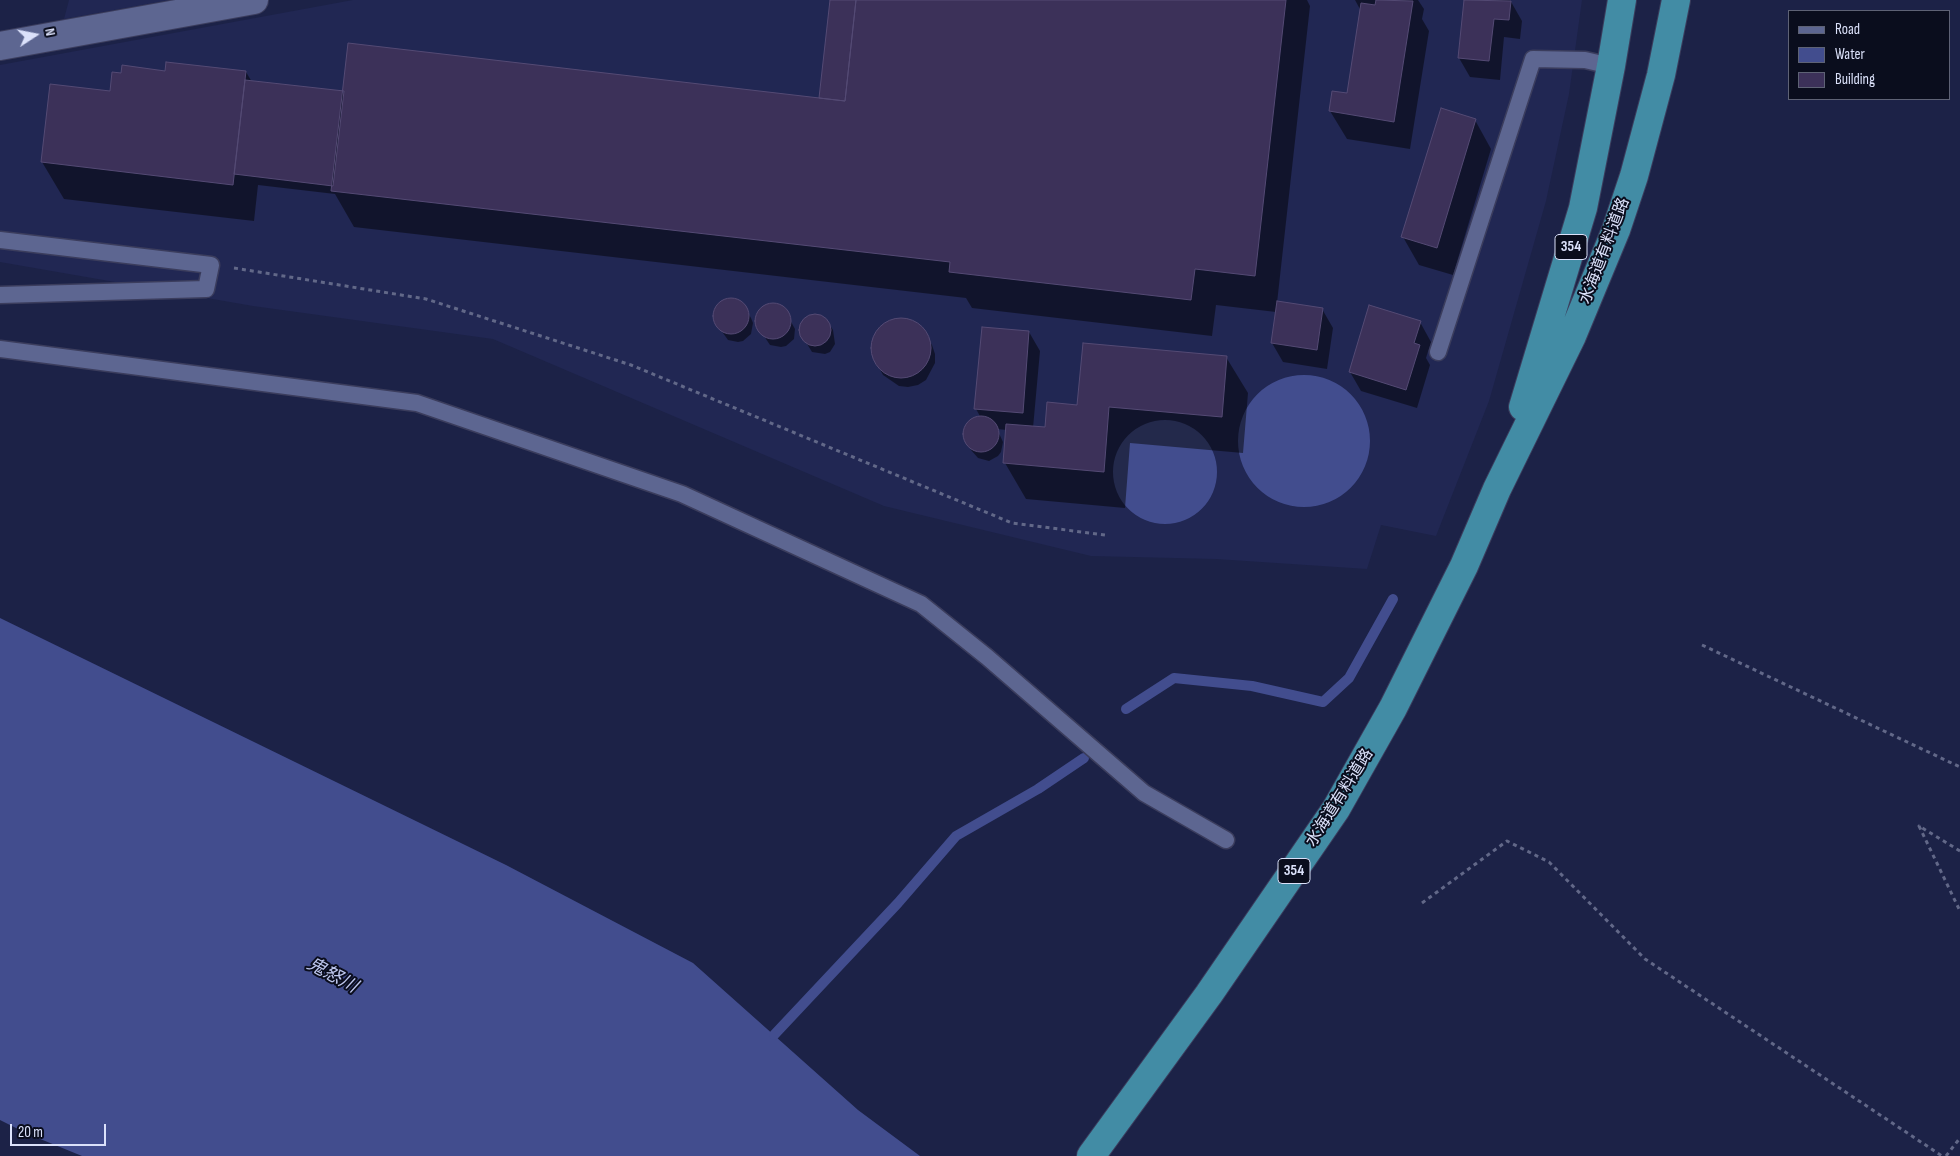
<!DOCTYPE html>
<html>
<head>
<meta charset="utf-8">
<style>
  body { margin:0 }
  #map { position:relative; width:1960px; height:1156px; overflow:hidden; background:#1c2247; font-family:"Sofia Sans Condensed",sans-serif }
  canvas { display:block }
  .legend { position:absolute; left:1788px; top:10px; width:162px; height:90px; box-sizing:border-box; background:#0a0d1d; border:1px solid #5e6275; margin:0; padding:6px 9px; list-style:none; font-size:15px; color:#dbe1fa }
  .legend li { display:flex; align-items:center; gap:10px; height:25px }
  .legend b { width:25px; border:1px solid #5e6275 }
  .north { position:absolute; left:10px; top:10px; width:50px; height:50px; -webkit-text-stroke:4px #0a0d1d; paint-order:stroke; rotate:79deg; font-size:14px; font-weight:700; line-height:20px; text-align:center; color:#dbe1fa }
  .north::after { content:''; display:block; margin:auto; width:18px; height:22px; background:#dbe1fa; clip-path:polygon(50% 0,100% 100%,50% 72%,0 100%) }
  .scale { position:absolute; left:10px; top:1124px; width:96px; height:22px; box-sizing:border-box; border:2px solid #dbe1fa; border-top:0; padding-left:6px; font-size:15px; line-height:18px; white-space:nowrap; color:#dbe1fa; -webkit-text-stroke:4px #0a0d1d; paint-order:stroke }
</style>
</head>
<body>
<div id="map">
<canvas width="1960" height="1156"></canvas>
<ul class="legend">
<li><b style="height:6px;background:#5d6691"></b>Road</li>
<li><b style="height:14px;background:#424d8e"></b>Water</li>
<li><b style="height:14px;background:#3c3159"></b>Building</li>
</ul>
<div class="north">N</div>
<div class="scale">20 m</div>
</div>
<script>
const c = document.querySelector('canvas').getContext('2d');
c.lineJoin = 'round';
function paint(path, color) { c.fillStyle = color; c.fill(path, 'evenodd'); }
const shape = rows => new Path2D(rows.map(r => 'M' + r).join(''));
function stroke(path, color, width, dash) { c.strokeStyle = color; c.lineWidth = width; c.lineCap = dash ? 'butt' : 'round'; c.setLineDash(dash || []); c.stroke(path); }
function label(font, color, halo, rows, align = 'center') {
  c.font = font + ' "Sofia Sans Condensed","Noto Sans JP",sans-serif'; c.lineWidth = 4; c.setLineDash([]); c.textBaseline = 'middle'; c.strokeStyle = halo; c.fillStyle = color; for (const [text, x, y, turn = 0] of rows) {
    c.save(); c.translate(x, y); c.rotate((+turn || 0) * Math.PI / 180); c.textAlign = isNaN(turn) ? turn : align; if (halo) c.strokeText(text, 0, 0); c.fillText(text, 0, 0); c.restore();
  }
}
const built = shape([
  [69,0,170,0,64,19],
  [353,0,1582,0,1569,94,1546,201,1489,401,1436,536,1381,525,1367,569,1216,559,1091,556,884,506,493,339,253,306,0,262,0,65]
]);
const water = shape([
  '1238 441a66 66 0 1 1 132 0a66 66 0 1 1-132 0Z',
  '1113 472a52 52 0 1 1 104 0a52 52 0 1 1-104 0Z',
  [0,618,506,865,693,963,858,1110,920,1156,82,1156,28,1134,0,1120]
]);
const shadow = shape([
  [832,0,1307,0,1310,6,1277,303,1322,309,1333,328,1327,369,1283,362,1272,343,1276,312,1216,305,1212,336,972,308,966,298,354,227,335,194,258,185,254,221,64,199,42,162,111,92,166,72,246,72,252,82,344,93,821,99],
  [1355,0,1418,0,1424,9,1422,19,1429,31,1410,149,1347,139,1330,111,1348,95,1361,11],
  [1466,0,1510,0,1522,21,1520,39,1504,37,1500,80,1470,77,1459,58],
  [1475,120,1491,149,1453,275,1419,265,1403,237],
  [726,300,737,300,745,308,751,318,753,323,751,334,743,341,738,342,728,340,718,326,715,316,718,306],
  [774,305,784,309,795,329,794,339,786,346,781,347,770,345,758,327,757,316,760,311,764,307],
  [810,315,820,315,827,321,833,330,835,344,830,352,825,354,812,352,801,334,800,330,803,321],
  [894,319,903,319,913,322,921,327,932,345,935,354,935,363,926,380,918,385,908,387,899,386,883,375,873,356,872,347,874,338,878,329],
  [1420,322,1431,342,1426,358,1430,365,1417,408,1361,391,1350,372],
  [1029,332,1040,351,1033,428,1047,428,1078,406,1226,357,1248,393,1243,453,1130,443,1125,508,1026,499,1005,463,1007,430,997,429,1003,442,1001,452,998,456,989,461,978,458,971,450,965,435,968,425,977,418,981,418,976,409]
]);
const stream = shape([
  [1126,709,1174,678,1252,686,1323,702,1349,678,1393,599],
  [774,1035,898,903,956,836,1038,789,1084,758]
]);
const building = shape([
  [830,0,856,0,845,101,819,98,830,0],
  [856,0,1286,0,1255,276,1195,269,1191,300,949,272,950,262,331,191,348,43,845,101,856,0],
  [1376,0,1413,1,1394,122,1329,111,1332,91,1347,93,1361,3,1375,5,1376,0],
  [1464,0,1511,1,1509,20,1494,19,1489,61,1458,58,1464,0],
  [166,62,246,71,233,185,41,162,50,84,110,91,112,72,121,73,122,65,165,71,166,62],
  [245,80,344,91,333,186,234,174,245,80],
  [1441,108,1476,119,1437,248,1401,237,1441,108],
  '713 316a18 18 0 1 1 36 0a18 18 0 1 1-36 0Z',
  [1277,301,1323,308,1317,350,1271,343,1277,301],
  '755 321a18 18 0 1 1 36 0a18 18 0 1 1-36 0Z',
  [1369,305,1421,321,1414,343,1420,345,1406,390,1349,372,1369,305],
  '799 330a16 16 0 1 1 32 0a16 16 0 1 1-32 0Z',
  '871 348a30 30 0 1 1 60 0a30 30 0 1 1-60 0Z',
  [982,327,1029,331,1023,413,974,409,982,327],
  [1083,343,1227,356,1222,417,1109,407,1104,472,1003,463,1006,424,1045,427,1047,402,1077,405,1083,343],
  '963 434a18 18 0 1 1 36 0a18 18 0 1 1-36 0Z'
]);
const path = shape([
  [234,268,426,299,631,365,1012,523,1105,535],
  [1702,645,1960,767],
  [1960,851,1919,826,1960,911],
  [1422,903,1507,841,1549,862,1645,959,1942,1156],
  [1946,1156,1960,1138]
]);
const service = shape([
  [0,240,211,265,206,289,0,295],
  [0,349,417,403,682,494,921,604,987,657,1144,793,1226,840],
  [1438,352,1533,59,1585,60,1611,66]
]);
const tertiary = shape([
  [0,46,254,0]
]);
const trunk = shape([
  [1523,407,1583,208,1611,66,1622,0],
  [1091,1156,1209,994,1336,809,1393,708,1464,566,1497,489,1572,336,1616,230,1634,176,1661,75,1676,0]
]);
const shields = [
  [1571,247,32],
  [1294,871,32]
];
const shieldNames = [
  ["354",1571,247],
  ["354",1294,871]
];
const streetNames = [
  ["水海道有料道路",1605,251,-69],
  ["水海道有料道路",1340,798,-58]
];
const waterNames = [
  ["鬼怒川",332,976,28]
];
paint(built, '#212753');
paint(water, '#424d8e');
paint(shadow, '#0007');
stroke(stream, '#424d8e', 10);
paint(building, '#3c3159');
stroke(building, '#544a74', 1);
stroke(service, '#3b3d5d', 19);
stroke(tertiary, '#3b3d5d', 30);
stroke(trunk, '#3b3d5d', 30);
stroke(path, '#626888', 3, [4, 4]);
stroke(service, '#5d6691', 16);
stroke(tertiary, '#5d6691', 28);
stroke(trunk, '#428ca5', 28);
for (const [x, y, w] of shields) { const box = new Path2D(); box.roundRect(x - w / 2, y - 12.5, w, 25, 4); c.fillStyle = '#0a0d1d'; c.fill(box); stroke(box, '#dbe1fa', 1); }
label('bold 15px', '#dbe1fa', null, shieldNames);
label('16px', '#dbe1fa', '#0a0d1d', streetNames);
label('italic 18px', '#bec7ee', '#0a0d1d', waterNames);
</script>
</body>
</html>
